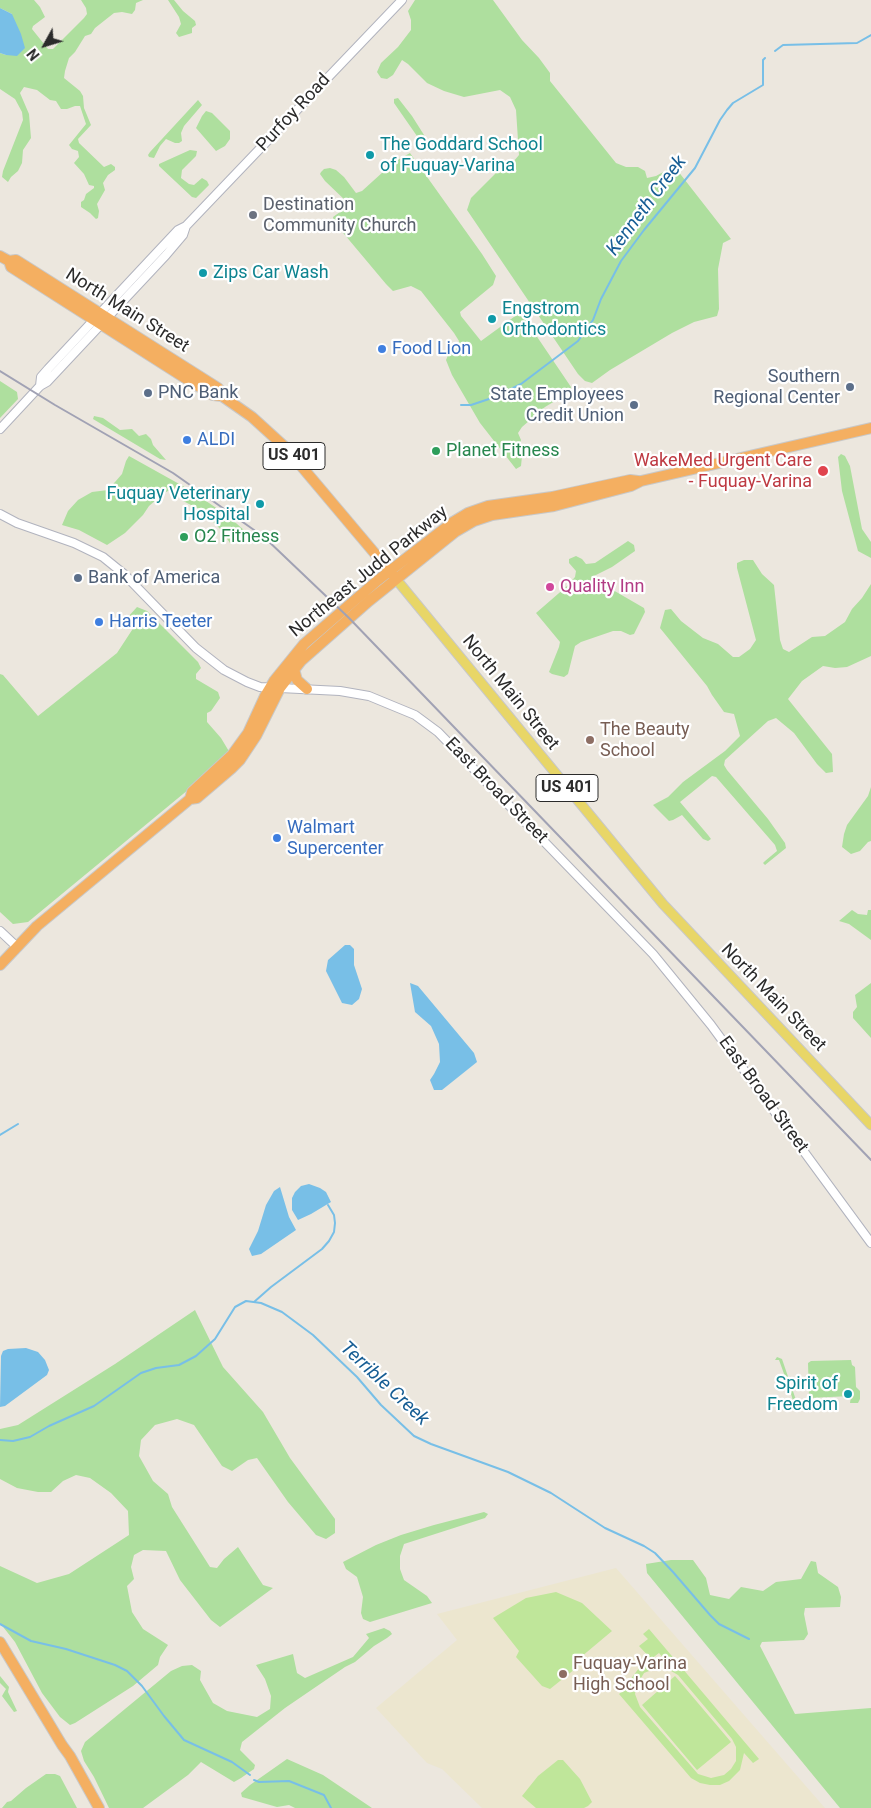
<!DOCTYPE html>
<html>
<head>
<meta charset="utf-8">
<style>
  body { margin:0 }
  #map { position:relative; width:871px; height:1808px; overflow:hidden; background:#ece7de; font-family:Roboto,sans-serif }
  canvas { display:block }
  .north { position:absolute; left:20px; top:20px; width:50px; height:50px; -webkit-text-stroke:4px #fff; paint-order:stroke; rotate:231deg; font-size:14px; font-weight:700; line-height:20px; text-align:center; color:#2b2b2b }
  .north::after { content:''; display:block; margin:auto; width:18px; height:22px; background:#2b2b2b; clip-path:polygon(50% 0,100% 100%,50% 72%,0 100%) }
</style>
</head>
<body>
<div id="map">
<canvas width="871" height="1808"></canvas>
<div class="north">N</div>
</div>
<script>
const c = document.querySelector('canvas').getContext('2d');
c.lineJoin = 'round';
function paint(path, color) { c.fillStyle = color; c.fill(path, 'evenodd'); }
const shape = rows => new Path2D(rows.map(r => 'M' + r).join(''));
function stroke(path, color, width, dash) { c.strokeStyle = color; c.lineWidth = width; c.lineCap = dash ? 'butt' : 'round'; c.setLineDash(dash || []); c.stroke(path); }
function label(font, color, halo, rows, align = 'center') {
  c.font = font + ' Roboto,sans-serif'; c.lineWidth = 4.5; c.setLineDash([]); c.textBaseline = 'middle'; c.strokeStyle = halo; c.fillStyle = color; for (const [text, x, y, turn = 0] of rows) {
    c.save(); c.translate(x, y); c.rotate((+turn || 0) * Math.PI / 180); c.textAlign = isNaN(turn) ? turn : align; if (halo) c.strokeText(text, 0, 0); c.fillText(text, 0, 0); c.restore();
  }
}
const education = shape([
  [616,1568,825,1808,482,1808,442,1769,427,1763,376,1708,457,1640,437,1614]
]);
const green = shape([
  [0,0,34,0,40,7,45,17,33,26,32,29,48,49,53,49,84,18,87,14,86,8,81,0,143,0,136,3,135,10,132,14,122,12,114,13,95,28,91,34,85,36,75,52,69,58,65,71,64,78,80,91,83,96,84,108,91,125,78,139,79,143,104,167,111,164,115,167,115,170,108,175,103,183,105,190,97,204,99,211,98,218,96,219,90,213,81,207,81,202,84,200,86,194,94,188,94,186,89,185,84,174,74,163,79,157,78,151,72,149,69,145,86,124,80,106,75,106,67,109,61,109,56,101,50,100,37,90,24,87,20,93,29,114,31,138,23,150,22,163,18,171,11,177,8,182,2,177,3,171,23,120,22,112,15,99,0,89,0,53,6,55,12,14,0,8],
  [168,0,174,0,183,11,195,21,196,25,192,28,192,33,179,37,176,33,181,24,179,17],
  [415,0,493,0,522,40,539,58,550,73,550,81,616,163,626,167,638,167,645,171,647,178,656,176,674,166,731,239,723,243,718,269,719,309,717,316,694,322,672,333,610,370,592,383,585,381,578,374,467,210,471,198,502,167,513,162,519,155,516,110,510,97,500,90,464,97,444,91,427,83,408,64,402,60,393,75,387,79,381,78,377,72,381,63,398,47,411,30,411,20,408,11],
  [398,98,412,116,431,146,430,149,426,149,394,103,394,99],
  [198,100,202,105,184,126,181,133,182,141,179,143,175,143,166,139,160,146,154,158,149,157,148,155,150,152],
  [206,111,212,113,230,131,230,139,225,146,216,151,196,128,202,116],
  [190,150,197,151,196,156,182,170,181,178,189,184,194,185,202,178,207,181,209,185,196,198,192,197,159,166,159,164],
  [410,153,482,254,496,276,493,285,460,312,461,316,481,341,518,314,523,316,571,387,570,392,545,407,522,427,518,433,521,440,519,450,522,456,521,466,516,469,480,423,452,375,446,360,449,353,457,348,459,341,454,333,421,291,411,286,393,291,386,284,334,222,333,217,347,207,347,202,325,181,320,174,321,172,324,169,330,168,336,170,344,177,356,193,362,191,394,162],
  [0,381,17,392,18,399,0,418],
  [94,416,103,418,120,430,132,429,139,436,146,434,151,439,153,445,166,460,160,459,93,419],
  [841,454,845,456,850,466,862,529,871,542,871,558,858,551,842,491,838,457],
  [129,456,190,490,228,516,245,531,230,543,221,530,203,511,183,501,172,489,164,493,149,506,143,515,125,533,107,545,79,530,62,525,68,511,78,500,92,492,108,490,122,474,126,461],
  [628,541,634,545,635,551,612,567,594,576,591,581,606,586,644,608,645,612,634,634,630,635,621,631,613,631,581,642,575,646,568,674,564,677,552,674,549,672,559,647,560,642,536,613,566,587,575,577,576,571,569,563,569,559,576,556,582,559,586,564,595,563],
  [744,560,753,560,762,574,774,585,780,640,783,649,789,652,812,637,825,636,845,622,852,609,862,598,871,584,871,656,847,667,835,668,823,666,802,681,788,699,832,754,833,772,826,773,817,764,794,733,776,718,768,721,725,760,724,765,727,770,768,819,785,843,786,848,765,865,763,863,765,861,777,851,775,845,716,777,712,776,680,802,708,835,711,839,708,841,703,839,682,815,673,820,669,821,653,805,668,797,683,782,725,751,740,736,734,714,724,712,712,695,707,686,660,628,665,610,671,609,681,621,703,638,718,644,733,657,739,657,750,649,756,640,737,568,737,563],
  [137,607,147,611,198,662,201,668,196,674,196,679,218,692,220,698,211,711,207,713,207,722,221,738,230,753,200,780,28,922,13,924,0,912,0,674,3,675,38,716,117,653,134,627,127,618],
  [871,787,871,841,868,842,860,851,851,854,842,847,844,834,847,825,868,796],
  [852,910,858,914,867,915,868,910,871,910,871,940,849,924,839,921],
  [871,983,871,1038,853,1018,853,1012,857,1007,855,995],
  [195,1310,223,1367,263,1412,290,1458,335,1519,335,1533,326,1539,316,1535,288,1502,257,1458,248,1460,232,1471,222,1466,194,1425,177,1419,155,1425,141,1440,139,1456,153,1481,168,1494,172,1507,210,1567,217,1568,224,1559,238,1547,263,1585,273,1588,220,1627,211,1620,180,1580,166,1551,143,1550,134,1555,131,1567,134,1579,127,1586,132,1612,143,1629,168,1645,160,1657,158,1665,133,1686,75,1723,70,1725,60,1717,42,1693,15,1642,0,1623,0,1566,37,1583,69,1574,129,1535,128,1511,111,1493,90,1478,76,1475,63,1481,51,1492,38,1492,17,1488,0,1479,0,1429,18,1425,115,1364],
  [777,1357,782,1359,797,1403,794,1408,791,1406,794,1404,789,1387,785,1387,783,1384,787,1382,779,1360,775,1360],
  [851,1360,852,1365,855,1367,856,1387,860,1391,860,1399,858,1403,850,1403,851,1396,809,1398,808,1363,811,1361],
  [484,1512,488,1514,485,1518,404,1544,400,1556,400,1569,404,1580,427,1596,432,1603,370,1622,363,1619,361,1613,363,1597,357,1577,346,1569,343,1562,376,1545,401,1535,434,1525],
  [671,1560,693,1560,706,1578,710,1595,729,1599,741,1587,763,1591,776,1582,801,1579,811,1561,816,1562,818,1573,838,1587,841,1597,840,1607,805,1608,804,1614,808,1634,804,1640,762,1642,760,1646,795,1714,871,1708,871,1808,840,1808,647,1573,646,1564],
  [384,1628,390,1631,392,1634,387,1638,374,1646,355,1662,345,1667,285,1708,242,1742,240,1750,255,1765,254,1769,241,1778,234,1782,201,1762,188,1775,143,1808,109,1808,94,1777,84,1761,81,1751,85,1742,171,1671,182,1666,192,1665,201,1671,200,1680,213,1703,227,1711,257,1717,270,1709,271,1696,265,1679,256,1665,293,1654,297,1673,305,1678,353,1657,369,1638,366,1634],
  [0,1676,9,1687,8,1692,17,1711,14,1712,2,1696,6,1689,0,1683],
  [287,1759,323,1775,372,1808,295,1808,289,1805,277,1807,242,1797,241,1793,250,1785],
  [46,1774,55,1774,60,1776,77,1808,2,1808,7,1802,11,1801,26,1788]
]);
const pitch = shape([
  [556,1592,582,1603,612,1631,581,1657,585,1661,550,1689,542,1686,516,1657,519,1651,493,1618,526,1598],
  [649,1629,759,1759,753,1763,744,1753,740,1770,729,1781,720,1785,710,1785,700,1783,691,1778,619,1694,625,1689,628,1692,630,1680,639,1668,653,1661,665,1660,659,1653,651,1659,639,1646,648,1639,643,1634],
  [657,1668,666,1668,678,1675,732,1739,736,1747,736,1761,731,1769,724,1775,711,1778,698,1774,640,1707,635,1694,637,1685,644,1673],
  [675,1676,731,1742,697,1770,642,1705],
  [558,1760,563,1760,580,1779,592,1802,588,1806,584,1808,536,1808,522,1796,538,1776]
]);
const water = shape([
  [0,8,12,14,21,34,25,48,17,56,6,55,0,53],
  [345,945,350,945,354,949,354,965,362,989,359,999,352,1005,342,1003,326,971,328,960],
  [410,983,418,986,474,1053,477,1062,442,1090,434,1090,430,1080,434,1074,440,1062,439,1044,431,1026,415,1012],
  [309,1184,320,1188,326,1192,331,1202,311,1214,298,1220,292,1210,292,1198,295,1192,301,1186],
  [280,1187,289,1217,296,1230,261,1254,252,1256,249,1249,258,1231,266,1205,274,1191],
  [26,1348,38,1352,45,1360,49,1370,47,1375,5,1406,0,1407,1,1356,3,1351,8,1349]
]);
const stream = shape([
  [775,51,783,45,857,43,871,35],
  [461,405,471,405,495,397,521,384,578,341,593,320,601,299,621,261,644,230,695,168,720,120,727,110,733,103,763,85,763,60,765,58],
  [0,1135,18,1124],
  [254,1302,271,1287,322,1249,329,1241,334,1232,335,1223,334,1215,328,1205],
  [0,1440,13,1441,30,1437,49,1426,94,1406,141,1373,156,1368,179,1365,196,1356,215,1339,235,1307,246,1301,261,1303,282,1312,313,1335,357,1377,381,1405,414,1436,431,1444,508,1472,551,1493,605,1528,644,1546,655,1553,673,1572,710,1615,719,1624,749,1639],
  [0,1624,31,1641,66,1649,115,1665,127,1671,142,1686,164,1716,184,1740,232,1762,250,1775],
  [254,1780,259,1782,289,1781,324,1795,331,1808]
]);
const secondary = shape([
  [40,386,41,377,48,369,148,262,178,230,186,226,402,0],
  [0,429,40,386,47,382,166,255,183,235,186,226],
  [0,514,17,523,74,543,103,557,124,574,196,648,224,670,247,682,260,687,340,691,369,696,415,715,438,732,653,954,711,1025,871,1243],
  [0,931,16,946]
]);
const primary = shape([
  [396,579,663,904,871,1125]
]);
const highway = shape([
  [0,256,9,261,11,267,185,378,213,395,222,396],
  [9,261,16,260,218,388,222,396,252,417,286,448,393,575],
  [294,669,297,680,307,689],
  [190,799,192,792,232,755,248,733,265,696,274,681,304,644,378,580,453,522,468,513,488,506,552,497,630,480,638,481],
  [0,965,37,926,190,799,197,798,231,769,240,760,256,736,280,688,301,661,369,601,455,532,474,521,492,515,554,506,631,486,641,481,871,428],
  [0,1642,62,1745,70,1756,99,1808]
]);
const rail = shape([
  [0,371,55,405,173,473,264,537,349,618,871,1160]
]);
const markers = [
  [370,155,5,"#0f9aa8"],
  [253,215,5,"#6b7280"],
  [203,273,5,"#0f9aa8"],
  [492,319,5,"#0f9aa8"],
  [382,349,5,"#3f7fe0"],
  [850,387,5,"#5c6f8a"],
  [148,393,5,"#5c6f8a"],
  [634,405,5,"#5c6f8a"],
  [187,440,5,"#3f7fe0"],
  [436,451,5,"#2e9e5b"],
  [823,471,6,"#e0444e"],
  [260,504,5,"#0f9aa8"],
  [184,537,5,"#2e9e5b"],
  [78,578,5,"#5c6f8a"],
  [550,587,5,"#d1479c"],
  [99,622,5,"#3f7fe0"],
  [590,740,5,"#8d6e63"],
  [277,838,5,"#3f7fe0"],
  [848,1394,5,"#0f9aa8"],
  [563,1674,5,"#8d6e63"]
];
const shields = [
  [294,456,62],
  [567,788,62]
];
const shieldNames = [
  ["US 401",294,456],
  ["US 401",567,788]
];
const streetNames = [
  ["Purfoy Road",294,113,-47],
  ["North Main Street",127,311,32],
  ["Northeast Judd Parkway",369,572,-39],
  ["North Main Street",510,693,51],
  ["East Broad Street",496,791,46],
  ["North Main Street",773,998,46],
  ["East Broad Street",763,1095,54]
];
const cultureNames = [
  ["The Goddard School",380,145],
  ["of Fuquay-Varina",380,166],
  ["Zips Car Wash",213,273],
  ["Engstrom",502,309],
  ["Orthodontics",502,330],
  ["Fuquay Veterinary",250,494,"right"],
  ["Hospital",250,515,"right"],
  ["Spirit of",838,1384,"right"],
  ["Freedom",838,1405,"right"]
];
const worshipNames = [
  ["Destination",263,205],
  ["Community Church",263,226]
];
const shopNames = [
  ["Food Lion",392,349],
  ["ALDI",197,440],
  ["Harris Teeter",109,622],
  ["Walmart",287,828],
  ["Supercenter",287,849]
];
const serviceNames = [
  ["Southern",840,377],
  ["Regional Center",840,398],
  ["PNC Bank",158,393,"left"],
  ["State Employees",624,395],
  ["Credit Union",624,416],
  ["Bank of America",88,578,"left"]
];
const leisureNames = [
  ["Planet Fitness",446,451],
  ["O2 Fitness",194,537]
];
const healthNames = [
  ["WakeMed Urgent Care",812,461],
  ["- Fuquay-Varina",812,482]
];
const hotelNames = [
  ["Quality Inn",560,587]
];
const educationNames = [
  ["The Beauty",600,730],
  ["School",600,751],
  ["Fuquay-Varina",573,1664],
  ["High School",573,1685]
];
const waterNames = [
  ["Kenneth Creek",647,206,-53],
  ["Terrible Creek",384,1384,43]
];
paint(education, '#ece6cf');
paint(green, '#aedf9e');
paint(pitch, '#bfe69a');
paint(water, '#78bfe7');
stroke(stream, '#78bfe7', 2);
stroke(secondary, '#b1b3be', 10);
stroke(primary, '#c8c8c8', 11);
stroke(highway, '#c8c8c8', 12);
stroke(secondary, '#fff', 8);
stroke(primary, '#e8d667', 9);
stroke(highway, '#f4af61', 10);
stroke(rail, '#a1a2b4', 2);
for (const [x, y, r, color] of markers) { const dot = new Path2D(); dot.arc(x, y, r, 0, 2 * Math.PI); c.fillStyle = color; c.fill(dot); stroke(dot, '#fff', 2); }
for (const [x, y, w] of shields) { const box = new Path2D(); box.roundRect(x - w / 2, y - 13.5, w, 27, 4); c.fillStyle = '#fff'; c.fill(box); stroke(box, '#2b2b2b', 1); }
label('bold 16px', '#2b2b2b', null, shieldNames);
label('18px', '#2b2b2b', '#fff', streetNames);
label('18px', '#0d838f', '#fff', cultureNames, 'left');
label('18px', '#5b616d', '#fff', worshipNames, 'left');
label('18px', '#366cbe', '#fff', shopNames, 'left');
label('18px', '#4e5e75', '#fff', serviceNames, 'right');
label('18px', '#27864d', '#fff', leisureNames, 'left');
label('18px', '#be3a42', '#fff', healthNames, 'right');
label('18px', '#b23c85', '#fff', hotelNames, 'left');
label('18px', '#785e54', '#fff', educationNames, 'left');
label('italic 19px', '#165d94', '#fff', waterNames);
</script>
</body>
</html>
